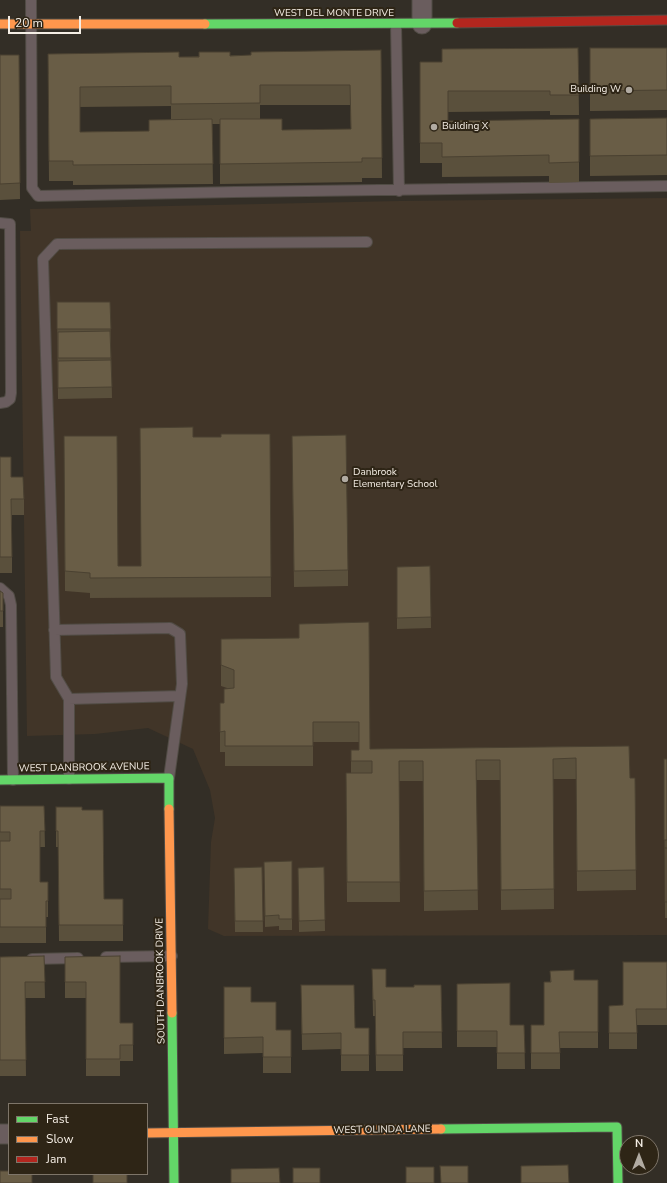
<!DOCTYPE html>
<html>
<head>
<meta charset="utf-8">
<style>
  body { margin:0 }
  #map { position:relative; width:667px; height:1183px; overflow:hidden; background:#332e26; font-family:"Nunito Sans",sans-serif }
  canvas { display:block }
  .legend { position:absolute; left:8px; top:1103px; width:140px; height:72px; box-sizing:border-box; background:#2e2516; border:1px solid #7e7569; margin:0; padding:5px 7px; list-style:none; font-size:12px; color:#f5eee5 }
  .legend li { display:flex; align-items:center; gap:8px; height:20px }
  .legend b { width:20px; border:1px solid #7e7569 }
  .north { position:absolute; left:619px; top:1135px; width:40px; height:40px; box-sizing:border-box; background:#2e2516; border:1px solid #7e7569; border-radius:50%; rotate:0deg; font-size:11px; font-weight:700; line-height:16px; text-align:center; color:#f5eee5 }
  .north::after { content:''; display:block; margin:auto; width:14px; height:18px; background:#b1aba2; clip-path:polygon(50% 0,100% 100%,50% 72%,0 100%) }
  .scale { position:absolute; left:8px; top:16px; width:73px; height:18px; box-sizing:border-box; border:2px solid #f5eee5; border-top:0; padding-left:5px; font-size:12px; line-height:14px; white-space:nowrap; color:#f5eee5; -webkit-text-stroke:3px #2e2516; paint-order:stroke }
</style>
</head>
<body>
<div id="map">
<canvas width="667" height="1183"></canvas>
<ul class="legend">
<li><b style="height:5px;background:#63d668"></b>Fast</li>
<li><b style="height:5px;background:#ff974d"></b>Slow</li>
<li><b style="height:5px;background:#b3261e"></b>Jam</li>
</ul>
<div class="north">N</div>
<div class="scale">20 m</div>
</div>
<script>
const c = document.querySelector('canvas').getContext('2d');
c.lineJoin = 'round';
function paint(path, color) { c.fillStyle = color; c.fill(path, 'evenodd'); }
const shape = rows => new Path2D(rows.map(r => 'M' + r).join(''));
function stroke(path, color, width, dash) { c.strokeStyle = color; c.lineWidth = width; c.lineCap = dash ? 'butt' : 'round'; c.setLineDash(dash || []); c.stroke(path); }
function label(font, color, halo, rows, align = 'center') {
  c.font = font + ' "Nunito Sans",sans-serif'; c.lineWidth = 4; c.setLineDash([]); c.textBaseline = 'middle'; c.strokeStyle = halo; c.fillStyle = color; for (const [text, x, y, turn = 0] of rows) {
    c.save(); c.translate(x, y); c.rotate((+turn || 0) * Math.PI / 180); c.textAlign = isNaN(turn) ? turn : align; if (halo) c.strokeText(text, 0, 0); c.fillText(text, 0, 0); c.restore();
  }
}
const education = shape([
  [667,198,667,935,224,936,208,929,211,842,215,818,210,790,193,749,148,728,95,734,27,736,20,231,31,231,30,209,399,201]
]);
const lane = shape([
  [31,0,32,188,38,196,235,192,667,186],
  [396,24,399,191],
  [0,223,10,224,11,393,10,399,6,402,0,403],
  [0,588,9,596,11,605,13,780],
  [54,630,170,628,180,634,182,684,169,778],
  [69,699,180,696],
  [69,779,69,699,56,677,43,259,57,244,367,242],
  [106,957,172,956],
  [32,959,78,958]
]);
const street = shape([
  [422,24,422,0],
  [0,1134,9,1134]
]);
const fast = shape([
  [205,24,457,23],
  [0,780,169,778,169,809],
  [172,1013,174,1183],
  [441,1129,617,1127,618,1183]
]);
const slow = shape([
  [0,24,205,24],
  [169,809,172,1013],
  [147,1133,441,1129]
]);
const jam = shape([
  [457,23,667,20]
]);
const wall = shape([
  [578,48,579,115,550,115,550,111,448,112,448,121,579,119,579,182,549,183,549,176,442,177,442,163,420,163,420,62,442,62],
  [590,48,667,48,667,110,590,111],
  [381,50,382,178,362,178,362,182,220,184,220,124,212,124,213,184,73,185,73,181,49,181,48,74,179,57,251,55],
  [260,105,350,105,351,129,282,130,260,119],
  [171,106,171,119,149,131,80,132,80,107],
  [0,55,19,55,20,199,0,200],
  [667,118,667,175,590,176,590,119],
  [57,302,110,302,112,398,58,399],
  [270,434,271,597,90,598,90,593,65,591,64,436,118,566,141,566,193,437,221,437],
  [292,452,348,570,348,586,294,587],
  [0,457,24,499,24,515,12,515,12,573,0,573],
  [430,566,431,628,397,629,397,567],
  [0,591,3,593,3,627,0,627],
  [369,622,370,749,629,746,630,778,635,778,636,890,577,891,576,779,553,779,554,909,501,910,500,780,476,780,478,910,424,911,423,781,399,781,400,902,347,902,346,793,351,773,351,750,359,750,359,742,313,742,313,766,225,766,225,752,220,752,220,703,224,703,230,689,221,686,221,639,299,638],
  [664,759,667,759,667,918,665,918],
  [0,806,44,806,45,847,40,847,40,882,48,882,48,917,46,917,46,943,0,943],
  [56,807,82,810,104,899,123,899,123,941,59,941,58,847,56,847],
  [292,861,292,930,279,930,279,926,265,927,264,862],
  [262,867,263,932,235,932,234,868],
  [324,867,325,931,299,932,298,868],
  [44,956,45,998,25,998,26,1076,0,1076,0,957],
  [65,957,120,1023,133,1023,133,1061,120,1061,120,1076,86,1076,86,998,65,998],
  [667,962,667,1025,637,1025,637,1049,609,1049,609,1006,623,1005],
  [372,969,386,987,414,987,441,985,442,1048,403,1048,403,1071,376,1071,375,1016,373,1016],
  [550,971,574,980,598,980,598,1048,560,1048,560,1069,531,1069,531,1025,544,1025,550,982],
  [457,984,510,1025,524,1025,525,1069,497,1069,497,1047,457,1047],
  [301,985,355,1028,369,1028,369,1071,341,1071,341,1049,302,1050],
  [224,987,251,1002,276,1030,291,1030,291,1073,263,1073,263,1053,224,1054]
]);
const building = shape([
  [578,48,579,95,550,95,550,91,448,91,448,121,579,119,579,162,549,163,549,155,442,157,442,143,420,143,420,62,442,62,442,49,578,48],
  [590,48,667,48,667,90,590,91,590,48],
  [381,50,382,158,362,158,362,162,220,164,220,119,282,119,282,130,351,129,350,85,260,85,260,103,171,104,171,86,80,87,80,132,149,131,149,120,212,119,213,164,73,165,73,161,49,161,48,54,179,52,179,57,199,57,199,52,230,52,230,56,251,55,251,52,381,50],
  [0,55,19,55,20,183,0,184,0,55],
  [667,118,667,155,590,156,590,119,667,118],
  [57,302,110,302,111,329,57,329,57,302],
  [110,331,111,358,58,358,58,332,110,331],
  [111,360,112,387,58,388,58,361,111,360],
  [193,427,193,437,221,437,221,434,270,434,271,577,90,578,90,573,65,571,64,436,117,436,118,566,141,566,140,428,193,427],
  [346,435,348,570,294,571,292,436,346,435],
  [0,457,11,457,11,477,23,477,24,499,11,499,12,557,0,557,0,457],
  [430,566,431,617,397,618,397,567,430,566],
  [0,591,3,593,3,611,0,611,0,591],
  [369,622,370,749,629,746,630,778,635,778,636,870,577,871,576,758,553,759,554,889,501,890,500,760,476,760,478,890,424,891,423,761,399,761,400,882,347,882,346,773,372,773,372,761,351,761,351,750,359,750,359,722,313,722,313,746,225,746,225,731,220,732,220,703,224,703,224,689,234,688,234,670,221,665,221,639,299,638,299,624,369,622],
  [664,759,667,759,667,840,664,840,664,759],
  [0,806,44,806,45,831,40,831,40,882,48,882,48,901,46,901,46,927,0,927,0,899,11,899,11,889,0,889,0,841,10,841,10,832,0,832,0,806],
  [56,807,82,807,82,810,103,810,104,899,123,899,123,925,59,925,58,831,56,831,56,807],
  [665,848,667,848,667,902,665,902,665,848],
  [292,861,292,919,279,919,279,915,265,916,264,862,292,861],
  [262,867,263,921,235,921,234,868,262,867],
  [324,867,325,920,299,921,298,868,324,867],
  [44,956,45,982,25,982,26,1060,0,1060,0,957,44,956],
  [120,956,120,1023,133,1023,133,1045,120,1045,120,1059,86,1059,86,982,65,982,65,957,120,956],
  [623,962,667,962,667,1009,636,1009,637,1033,609,1033,609,1006,623,1005,623,962],
  [372,969,386,969,386,987,414,987,414,985,441,985,442,1032,403,1032,403,1055,376,1055,375,1000,373,1000,372,969],
  [574,970,574,980,598,980,598,1032,559,1032,560,1053,531,1053,531,1025,544,1025,544,982,551,982,550,971,574,970],
  [510,983,510,1025,524,1025,525,1053,497,1053,497,1031,457,1031,457,984,510,983],
  [301,985,354,985,355,1028,369,1028,369,1055,341,1055,341,1033,302,1034,301,985],
  [224,987,251,987,251,1002,276,1002,276,1030,291,1030,291,1057,263,1057,263,1037,224,1038,224,987],
  [568,1165,569,1183,521,1183,521,1166,568,1165],
  [440,1166,468,1166,468,1183,441,1183,440,1166],
  [406,1167,434,1167,434,1183,406,1183,406,1167],
  [279,1168,280,1183,231,1183,231,1169,279,1168],
  [293,1168,320,1168,320,1183,293,1183,293,1168],
  [0,1171,9,1171,9,1174,32,1174,32,1183,0,1183,0,1171],
  [93,1174,127,1174,127,1183,93,1183,93,1174]
]);
const markers = [
  [629,90,4,"#b1aba2"],
  [434,127,4,"#b1aba2"],
  [345,479,4,"#b1aba2"]
];
const streetNames = [
  ["WEST DEL MONTE DRIVE",334,14],
  ["WEST DANBROOK AVENUE",84,768,-1],
  ["SOUTH DANBROOK DRIVE",161,981,-91],
  ["WEST OLINDA LANE",382,1130,-1]
];
const poiNames = [
  ["Building W",621,90,"right"],
  ["Building X",442,127],
  ["Danbrook",353,473],
  ["Elementary School",353,485]
];
paint(education, '#413528');
stroke(lane, '#514c45', 12);
stroke(street, '#514c45', 21);
stroke(fast, '#514c45', 11);
stroke(slow, '#514c45', 11);
stroke(jam, '#514c45', 11);
stroke(lane, '#6a5d5e', 10);
stroke(street, '#6a5d5e', 19);
stroke(fast, '#63d668', 9);
stroke(slow, '#ff974d', 9);
stroke(jam, '#b3261e', 9);
paint(wall, '#5a503c');
paint(building, '#695d46');
stroke(building, '#4a4131', 1);
for (const [x, y, r, color] of markers) { const dot = new Path2D(); dot.arc(x, y, r, 0, 2 * Math.PI); c.fillStyle = color; c.fill(dot); stroke(dot, '#2e2516', 1.5); }
label('10px', '#f5eee5', '#2e2516', streetNames);
label('10px', '#f5eee5', '#2e2516', poiNames, 'left');
</script>
</body>
</html>
